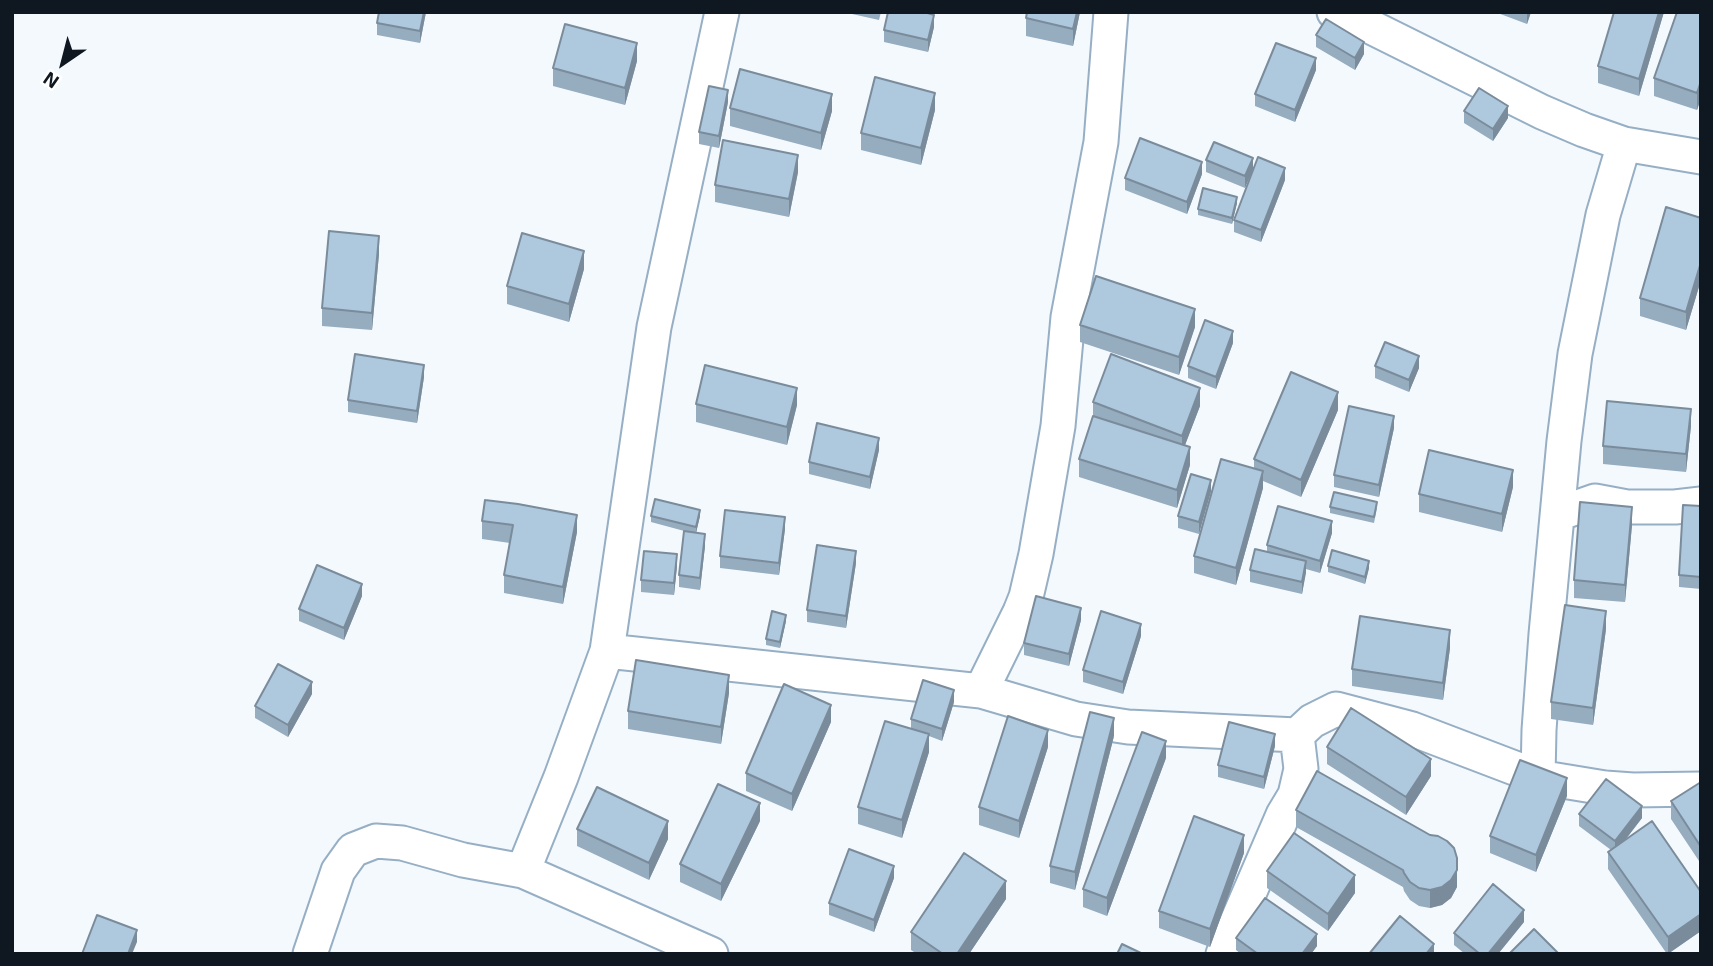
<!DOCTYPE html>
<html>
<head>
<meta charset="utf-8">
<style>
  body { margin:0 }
  #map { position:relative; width:1713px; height:966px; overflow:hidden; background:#f4f9fe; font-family:"Exo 2",sans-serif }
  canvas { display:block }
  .frame { position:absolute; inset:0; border:14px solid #0f1820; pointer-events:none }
  .north { position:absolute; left:28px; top:28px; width:70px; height:70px; -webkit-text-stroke:5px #fff; paint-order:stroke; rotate:215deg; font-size:19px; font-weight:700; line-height:28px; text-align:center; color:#0f1820 }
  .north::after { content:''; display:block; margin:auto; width:24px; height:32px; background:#0f1820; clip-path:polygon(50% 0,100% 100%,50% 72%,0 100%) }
</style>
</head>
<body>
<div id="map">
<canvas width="1713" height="966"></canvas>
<div class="frame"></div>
<div class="north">N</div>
</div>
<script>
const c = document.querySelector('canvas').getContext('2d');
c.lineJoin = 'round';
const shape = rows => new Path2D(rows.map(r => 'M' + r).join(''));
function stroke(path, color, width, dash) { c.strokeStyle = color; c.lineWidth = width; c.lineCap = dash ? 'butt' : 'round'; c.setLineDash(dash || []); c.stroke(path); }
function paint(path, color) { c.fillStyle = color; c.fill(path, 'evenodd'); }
const street = shape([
  [1334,12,1367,25,1542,112,1584,130,1624,144,1701,157],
  [1558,514,1595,501,1627,507,1675,507,1701,504],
  [607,651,981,691,1076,719,1128,727,1297,735,1312,721,1336,709,1412,729,1538,777,1605,788,1633,790,1701,789],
  [981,691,1020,612,1026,597,1036,554,1058,426,1068,317,1101,142,1111,12],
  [1538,777,1539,730,1546,634,1564,441,1575,354,1603,215,1624,144],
  [523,871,561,777,607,651,654,327,722,12],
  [310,954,338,871,353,850,376,841,402,843,463,860,523,871,711,954],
  [1223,954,1283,815,1295,795,1301,769,1297,735]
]);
const wall = shape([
  [379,12,426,12,420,43,377,35,377,23],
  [843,12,881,12,879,20],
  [1027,12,1080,12,1073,46,1026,36,1026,18],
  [1495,12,1531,12,1527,24],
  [1664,12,1639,96,1598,83,1598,66],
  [1701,12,1701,98,1697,110,1654,96,1654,78],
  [934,27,928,52,884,42,884,30],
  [1316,35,1364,54,1355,70,1316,47],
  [637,61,625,105,553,86,553,68],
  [1316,70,1295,122,1255,106,1255,94],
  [728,102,719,148,699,144,699,132],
  [730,108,832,111,821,150,730,126],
  [935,110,921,165,861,150,861,133],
  [1464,111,1508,118,1493,141,1464,123],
  [1253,158,1245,188,1206,172,1206,160],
  [798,172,789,217,715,202,715,185],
  [1202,174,1187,214,1125,190,1125,178],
  [1285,180,1261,242,1234,232,1234,220],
  [1237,203,1232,224,1198,215,1198,209],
  [1701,218,1701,280,1686,330,1640,316,1640,298],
  [379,254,372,330,322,326,322,308],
  [584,269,569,322,507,304,507,286],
  [1080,325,1195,327,1179,375,1080,342],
  [1233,343,1216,389,1188,378,1188,366],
  [1375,366,1419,368,1409,392,1375,378],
  [424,377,417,423,348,412,348,400],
  [1093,402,1200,406,1185,445,1190,465,1177,508,1079,477,1079,459,1093,416],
  [696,404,797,405,787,445,696,422],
  [1338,410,1301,497,1263,481,1263,488,1236,585,1194,573,1194,556,1254,468,1254,459],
  [1691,426,1686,472,1603,464,1603,446],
  [1394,428,1379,497,1334,487,1334,475],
  [879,450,870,489,809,474,809,462],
  [1211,480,1199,534,1178,528,1178,516],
  [1513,487,1502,532,1419,512,1419,494],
  [1701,506,1701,589,1679,587,1679,575],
  [1330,507,1377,508,1374,523,1330,513],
  [651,516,700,516,696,533,705,546,700,590,679,587,679,575,688,532,651,522],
  [482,521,577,532,563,604,504,593,504,575,510,543,482,539],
  [1632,525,1625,602,1574,598,1574,580],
  [785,529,779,575,720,568,720,556],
  [1332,533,1320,573,1306,569,1302,594,1250,582,1250,570,1267,552,1267,545],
  [856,563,846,628,807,622,807,610],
  [677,566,674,595,641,592,641,580],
  [1328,566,1369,568,1365,584,1328,572],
  [362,596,344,640,299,621,299,609],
  [1081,620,1069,666,1024,655,1024,643],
  [786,621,780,648,766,645,766,639],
  [1606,629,1593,725,1551,719,1551,702],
  [1141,636,1123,694,1083,682,1083,670],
  [1450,648,1443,700,1352,686,1352,669],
  [729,693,721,744,628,729,628,711],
  [312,694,288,737,255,718,255,706],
  [954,702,942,741,929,736,929,752,902,838,858,824,858,807,911,729,911,719],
  [831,722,792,811,746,791,746,773],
  [1114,736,1075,890,1050,883,1050,866],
  [1275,746,1264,789,1218,777,1218,765],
  [1048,747,1019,838,979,825,979,807],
  [1327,747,1431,776,1406,815,1327,764],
  [1166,758,1107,916,1083,907,1083,889],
  [1701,782,1701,864,1671,819,1671,801],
  [1567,796,1536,872,1490,853,1490,836],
  [1296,810,1457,887,1451,898,1442,905,1430,908,1419,906,1410,900,1404,891,1403,887,1296,827],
  [1579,814,1642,818,1626,839,1701,892,1701,931,1667,954,1608,869,1608,852,1611,850,1579,826],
  [760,821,721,901,680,882,680,864],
  [577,829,668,839,649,880,577,846],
  [1244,853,1210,947,1159,928,1159,911],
  [1267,871,1355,893,1328,931,1267,888],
  [894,878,874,932,829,915,829,903],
  [1006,899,969,954,917,954,911,950,911,932],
  [1524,922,1498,954,1465,954,1454,945,1454,933],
  [1236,938,1317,946,1311,954,1241,954,1236,950]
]);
const shadedWall = shape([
  [424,12,426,12,420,43,420,31],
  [1077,12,1080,12,1073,46,1073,29],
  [1527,12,1531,12,1527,24],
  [1659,12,1664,12,1639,96,1639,79],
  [934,15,934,27,928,52,928,40],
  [1364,42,1364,54,1355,70,1355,58],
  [637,43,637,61,625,105,625,88],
  [1316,58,1316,70,1295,122,1295,110],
  [1701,81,1701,98,1697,110,1697,93],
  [728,90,728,102,719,148,719,136],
  [935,93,935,110,921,165,921,148],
  [832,94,832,111,821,150,821,133],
  [1508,106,1508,118,1493,141,1493,129],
  [798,155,798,172,789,217,789,199],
  [1253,158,1253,170,1245,188,1245,176],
  [1202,162,1202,174,1187,214,1187,202],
  [1285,168,1285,180,1261,242,1261,230],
  [1237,197,1237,203,1232,224,1232,218],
  [379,236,379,254,372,330,372,313],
  [584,251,584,269,569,322,569,304],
  [1701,262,1701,280,1686,330,1686,312],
  [1195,309,1195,327,1179,375,1179,357],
  [1233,331,1233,343,1216,389,1216,377],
  [1419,356,1419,368,1409,392,1409,380],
  [424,365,424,377,417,423,417,411],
  [797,388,797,405,787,445,787,427],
  [1200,388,1200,406,1182,453,1182,436],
  [1338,392,1338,410,1301,497,1301,480],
  [1691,409,1691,426,1686,472,1686,454],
  [1394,416,1394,428,1379,497,1379,485],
  [879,438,879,450,870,489,870,477],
  [1190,447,1190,465,1177,508,1177,490],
  [1513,470,1513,487,1502,532,1502,514],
  [1263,471,1263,488,1236,585,1236,568],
  [1211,480,1211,492,1199,534,1199,522],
  [1632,507,1632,525,1625,602,1625,585],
  [700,510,700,516,696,533,696,527],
  [577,515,577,532,563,604,563,587],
  [785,517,785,529,779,575,779,563],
  [1332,521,1332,533,1320,573,1320,561],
  [705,534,705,546,700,590,700,578],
  [856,551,856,563,846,628,846,616],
  [677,554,677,566,674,595,674,583],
  [1306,561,1306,573,1302,594,1302,582],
  [1369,561,1369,568,1365,584,1365,577],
  [362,584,362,596,344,640,344,628],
  [1081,608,1081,620,1069,666,1069,654],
  [1606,611,1606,629,1593,725,1593,708],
  [786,615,786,621,780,648,780,642],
  [1141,624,1141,636,1123,694,1123,682],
  [1450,630,1450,648,1443,700,1443,683],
  [729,675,729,693,721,744,721,727],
  [312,682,312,694,288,737,288,725],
  [954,690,954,702,942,741,942,729],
  [831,705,831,722,792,811,792,794],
  [1114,718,1114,736,1075,890,1075,872],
  [1048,730,1048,747,1019,838,1019,821],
  [929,734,929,752,902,838,902,820],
  [1275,734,1275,746,1264,789,1264,777],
  [1166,741,1166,758,1107,916,1107,898],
  [1431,759,1431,776,1406,815,1406,797],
  [1567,778,1567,796,1536,872,1536,855],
  [760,803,760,821,721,901,721,884],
  [1642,806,1642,818,1615,853,1615,841],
  [668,821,668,839,649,880,649,863],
  [1244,835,1244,853,1210,947,1210,929],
  [1457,858,1457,887,1451,898,1442,905,1430,908,1430,890],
  [894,866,894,878,874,932,874,920],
  [1355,875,1355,893,1328,931,1328,914],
  [1006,881,1006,899,969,954,957,954],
  [1524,910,1524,922,1498,954,1488,954],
  [1701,914,1701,931,1668,954,1668,937],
  [137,930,137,942,132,954,128,954],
  [1317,934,1317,946,1311,954,1302,954],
  [1434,944,1434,954,1426,954]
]);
const building = shape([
  [379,12,424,12,420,31,377,23,379,12],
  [888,12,924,12,934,15,928,40,884,30,888,12],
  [1027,12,1077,12,1073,29,1026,18,1027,12],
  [1614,12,1659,12,1639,79,1598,66,1614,12],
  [1677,12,1701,12,1701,81,1697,93,1654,78,1677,12],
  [1326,19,1364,42,1355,58,1316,35,1326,19],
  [565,24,637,43,625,88,553,68,565,24],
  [1276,43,1316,58,1295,110,1255,94,1276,43],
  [740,69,832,94,821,133,730,108,740,69],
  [875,77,935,93,921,148,861,133,875,77],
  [709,86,728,90,719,136,699,132,709,86],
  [1479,88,1508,106,1493,129,1464,111,1479,88],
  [1140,138,1202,162,1187,202,1125,178,1140,138],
  [723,140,798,155,789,199,715,185,723,140],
  [1214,142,1253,158,1245,176,1206,160,1214,142],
  [1258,157,1285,168,1261,230,1234,220,1258,157],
  [1203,188,1237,197,1232,218,1198,209,1203,188],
  [1666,207,1701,218,1701,262,1686,312,1640,298,1666,207],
  [329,231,379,236,372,313,322,308,329,231],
  [522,233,584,251,569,304,507,286,522,233],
  [1096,276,1195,309,1179,357,1080,325,1096,276],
  [1205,320,1233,331,1216,377,1188,366,1205,320],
  [1385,342,1419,356,1409,380,1375,366,1385,342],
  [355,354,424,365,417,411,348,400,355,354],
  [1111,354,1200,388,1182,436,1093,402,1111,354],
  [705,365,797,388,787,427,696,404,705,365],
  [1291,372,1338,392,1301,480,1254,459,1291,372],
  [1607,401,1691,409,1686,454,1603,446,1607,401],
  [1349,406,1394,416,1379,485,1334,475,1349,406],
  [1093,416,1190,447,1177,490,1079,459,1093,416],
  [817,423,879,438,870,477,809,462,817,423],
  [1429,450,1513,470,1502,514,1419,494,1429,450],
  [1221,459,1263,471,1236,568,1194,556,1221,459],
  [1191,474,1211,480,1199,522,1178,516,1191,474],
  [1334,492,1377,502,1374,517,1330,507,1334,492],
  [655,499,700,510,696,527,651,516,655,499],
  [485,500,518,504,577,515,563,587,504,575,513,525,482,521,485,500],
  [1580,502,1632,507,1625,585,1574,580,1580,502],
  [1683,505,1701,506,1701,577,1679,575,1683,505],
  [1278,506,1332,521,1320,561,1267,545,1278,506],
  [725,510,785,517,779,563,720,556,725,510],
  [684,531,705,534,700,578,679,575,684,531],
  [817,545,856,551,846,616,807,610,817,545],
  [1255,549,1306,561,1302,582,1250,570,1255,549],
  [1332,550,1369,561,1365,577,1328,566,1332,550],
  [644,551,677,554,674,583,641,580,644,551],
  [317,565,362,584,344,628,299,609,317,565],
  [1036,596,1081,608,1069,654,1024,643,1036,596],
  [1565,605,1606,611,1593,708,1551,702,1565,605],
  [772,611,786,615,780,642,766,639,772,611],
  [1101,611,1141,624,1123,682,1083,670,1101,611],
  [1360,616,1450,630,1443,683,1352,669,1360,616],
  [636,660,729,675,721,727,628,711,636,660],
  [278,664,312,682,288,725,255,706,278,664],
  [923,680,954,690,942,729,911,719,923,680],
  [784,684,831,705,792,794,746,773,784,684],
  [1351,708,1431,759,1406,797,1327,747,1351,708],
  [1090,712,1114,718,1075,872,1050,866,1090,712],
  [1008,716,1048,730,1019,821,979,807,1008,716],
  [885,721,929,734,902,820,858,807,885,721],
  [1229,722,1275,734,1264,777,1218,765,1229,722],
  [1142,732,1166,741,1107,898,1083,889,1142,732],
  [1520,760,1567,778,1536,855,1490,836,1520,760],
  [1317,771,1430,835,1438,836,1447,841,1454,848,1457,858,1457,870,1451,880,1442,887,1430,890,1419,888,1410,882,1404,873,1403,870,1296,810,1317,771],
  [1606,779,1642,806,1615,841,1579,814,1606,779],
  [1701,782,1701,847,1671,801,1701,782],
  [718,784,760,803,721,884,680,864,718,784],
  [597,787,668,821,649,863,577,829,597,787],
  [1194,816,1244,835,1210,929,1159,911,1194,816],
  [1652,821,1701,892,1701,914,1668,937,1608,852,1652,821],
  [1294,833,1355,875,1328,914,1267,871,1294,833],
  [849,849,894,866,874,920,829,903,849,849],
  [964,853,1006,881,957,954,943,954,911,932,964,853],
  [1493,884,1524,910,1488,954,1480,954,1454,933,1493,884],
  [1265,898,1317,934,1302,954,1258,954,1236,938,1265,898],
  [97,915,137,930,128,954,82,954,97,915],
  [1400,916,1434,944,1426,954,1369,954,1400,916],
  [1534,929,1559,954,1509,954,1534,929],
  [1122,944,1143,954,1117,954,1122,944]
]);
stroke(street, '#96afc5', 37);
stroke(street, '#fff', 33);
paint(wall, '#96acbf');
paint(shadedWall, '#7a8c9b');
paint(building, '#aec8de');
stroke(building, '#7a8c9b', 2);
</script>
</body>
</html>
